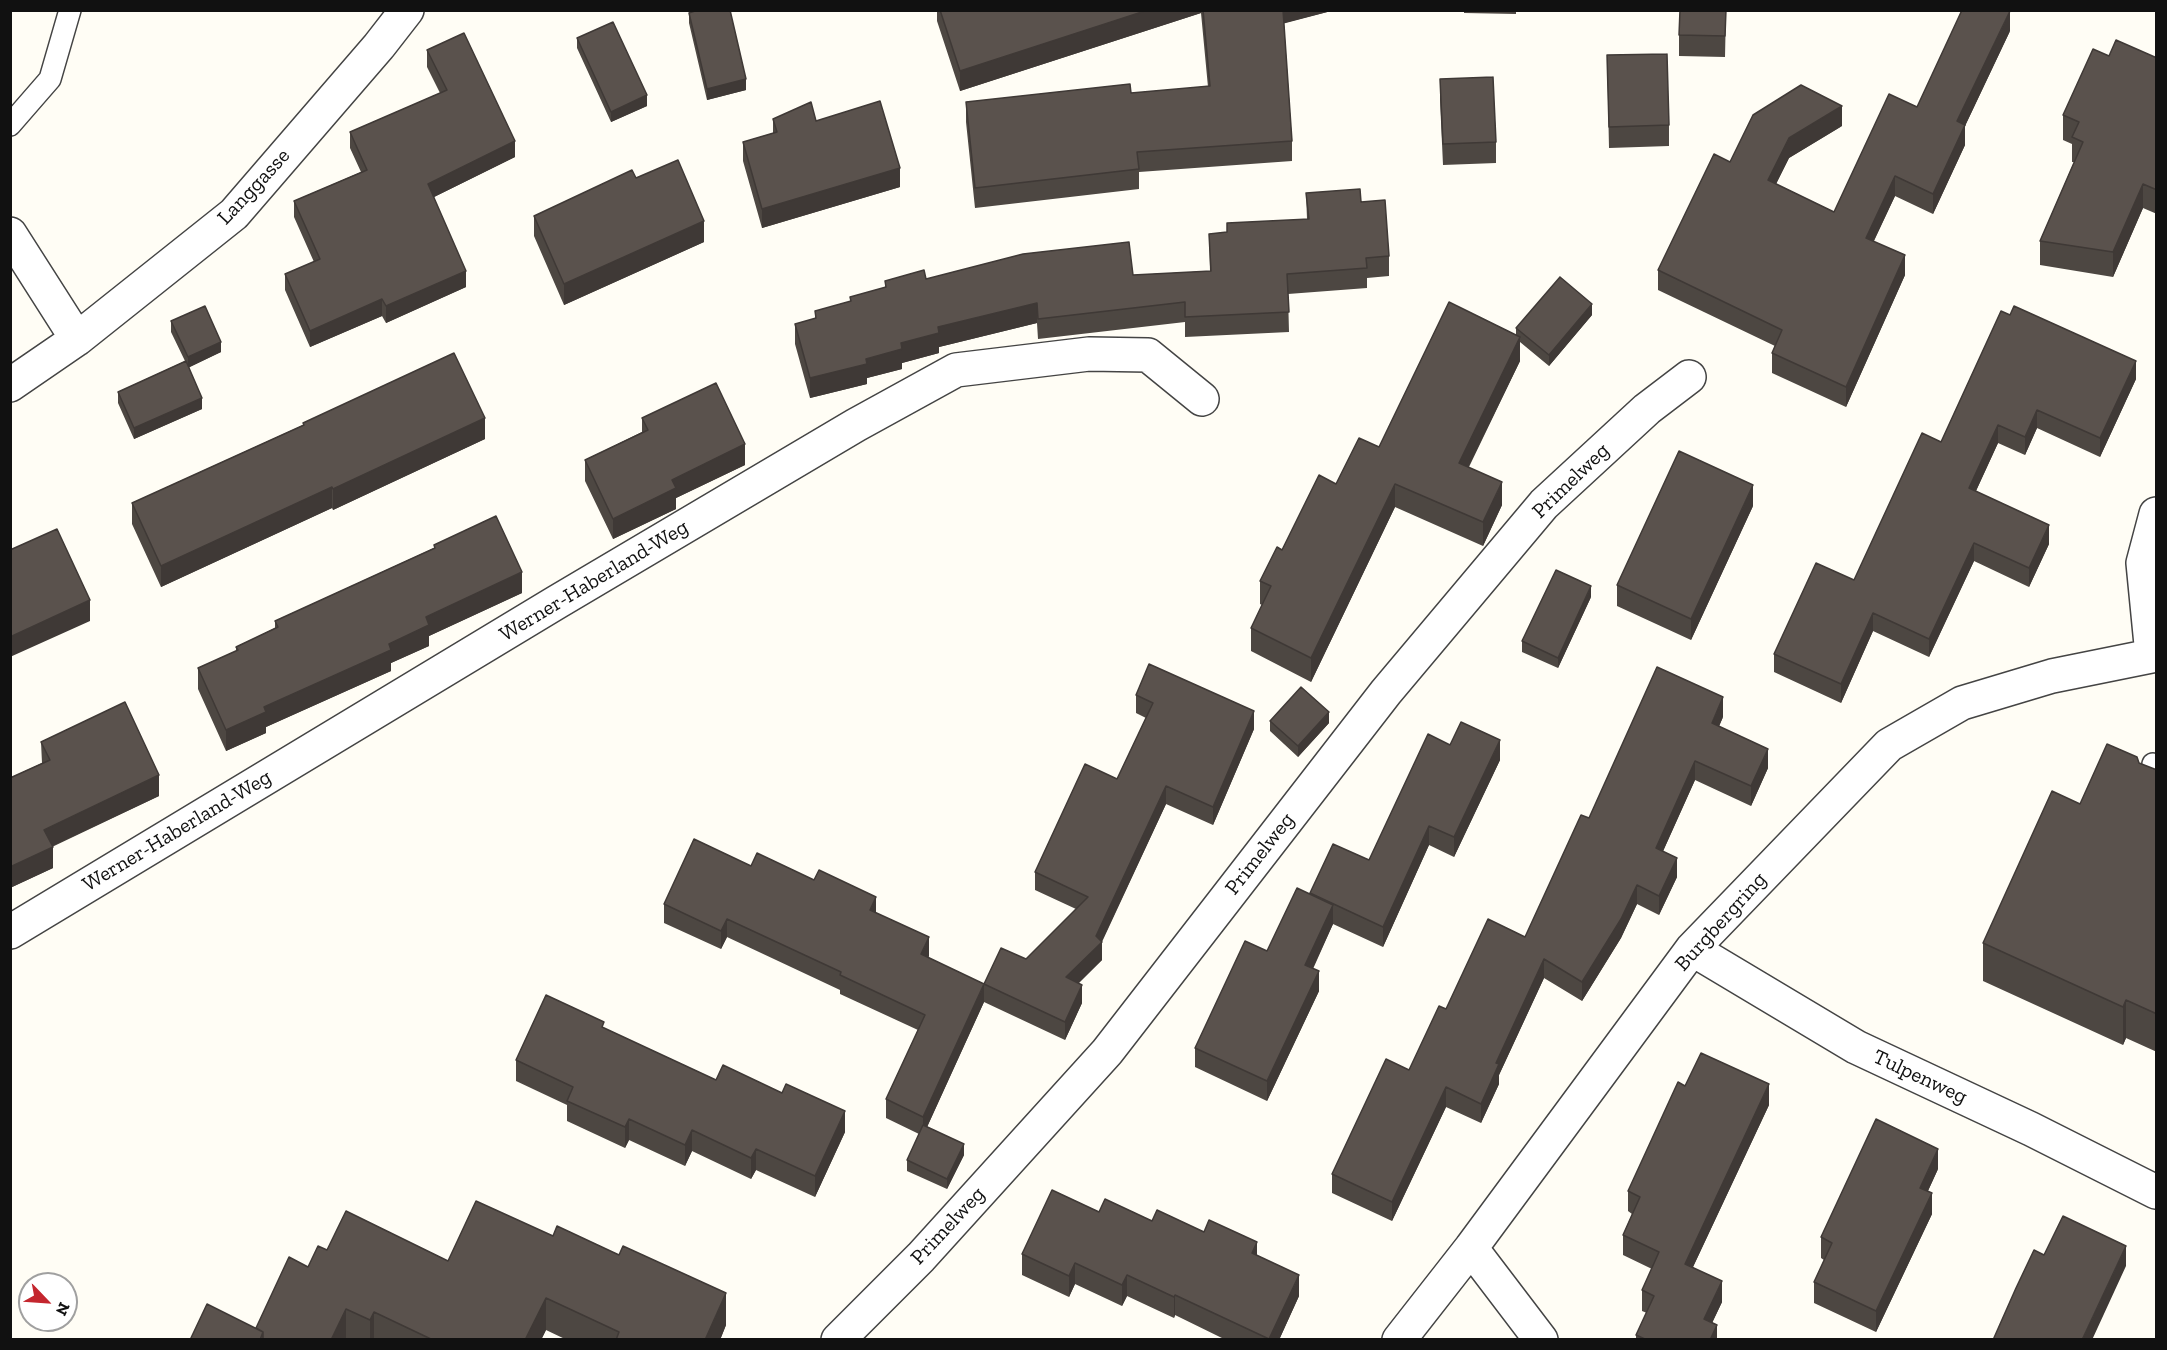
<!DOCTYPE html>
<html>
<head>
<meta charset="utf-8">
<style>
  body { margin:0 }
  #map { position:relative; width:2167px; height:1350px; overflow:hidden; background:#fffdf5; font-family:"Zilla Slab",serif }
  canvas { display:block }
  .frame { position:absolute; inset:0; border:12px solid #111; pointer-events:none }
  .north { position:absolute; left:18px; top:1272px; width:60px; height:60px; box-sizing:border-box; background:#fff; border:2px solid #a0a0a0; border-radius:50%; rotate:115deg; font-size:16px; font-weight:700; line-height:24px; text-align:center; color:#111 }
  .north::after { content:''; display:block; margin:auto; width:21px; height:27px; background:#c4262e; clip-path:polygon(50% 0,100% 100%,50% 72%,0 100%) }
</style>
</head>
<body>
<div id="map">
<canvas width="2167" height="1350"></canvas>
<div class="frame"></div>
<div class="north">N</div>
</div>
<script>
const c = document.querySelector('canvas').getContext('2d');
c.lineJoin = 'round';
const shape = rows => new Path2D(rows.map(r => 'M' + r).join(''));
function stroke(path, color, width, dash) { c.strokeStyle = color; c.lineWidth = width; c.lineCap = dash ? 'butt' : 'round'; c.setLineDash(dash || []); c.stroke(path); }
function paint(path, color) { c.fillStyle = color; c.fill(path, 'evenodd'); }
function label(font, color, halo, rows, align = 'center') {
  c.font = font + ' "Zilla Slab",serif'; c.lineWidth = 6; c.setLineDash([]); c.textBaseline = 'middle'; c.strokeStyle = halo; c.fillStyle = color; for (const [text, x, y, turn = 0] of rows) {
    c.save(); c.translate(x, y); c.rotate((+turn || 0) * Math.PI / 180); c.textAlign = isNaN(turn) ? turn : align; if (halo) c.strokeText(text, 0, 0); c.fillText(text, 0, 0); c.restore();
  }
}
const lane = shape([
  [10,125,50,79,70,10],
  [2153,764,2156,765]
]);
const street = shape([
  [10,234,77,339],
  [10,385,77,339,234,214,379,46,407,10],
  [2152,655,2143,563,2156,514],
  [10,932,557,602,856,425,956,370,1089,354,1148,355,1202,399],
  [1692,949,1856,1047,2031,1129,2156,1192],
  [1471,1248,1541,1340],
  [838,1340,921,1257,1107,1052,1386,692,1544,504,1647,409,1689,377],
  [1399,1340,1471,1248,1692,949,1889,745,1962,703,2052,676,2156,655]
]);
const wall = shape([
  [937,10,1335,10,1284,23,1292,141,1292,161,1139,172,1139,189,975,208,966,122,966,102,1131,93,1208,87,1201,13,960,91,937,21],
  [1464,10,1516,10,1516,14,1464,13],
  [1726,10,1725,57,1679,56,1679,35],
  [689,13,746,90,707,100,689,23],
  [2010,31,1965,126,1965,145,1933,214,1895,196,1874,241,1905,275,1846,407,1772,373,1772,353,1775,346,1658,290,1658,270,1730,162,1842,126,1789,158,1776,184,1834,212,1917,107],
  [577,38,647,106,611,122,577,48],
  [427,50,515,157,434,197,466,287,386,323,382,316,310,347,285,290,285,274,314,262,294,217,294,201,361,172,350,148,350,132,440,93,427,67],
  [1607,55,1669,125,1669,146,1609,148],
  [2109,56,2157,58,2157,214,2143,208,2113,277,2040,265,2040,241,2074,162,2072,162,2072,144,2063,140,2063,115],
  [1440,79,1496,142,1496,163,1443,165,1440,100],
  [773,119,816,121,900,187,762,228,743,161,743,142,773,133],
  [1306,193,1361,202,1389,256,1389,276,1367,278,1367,288,1288,294,1289,332,1185,337,1185,322,1038,339,1037,323,939,347,939,353,902,363,902,369,867,378,867,384,810,398,795,344,795,324,815,319,815,311,850,302,850,297,885,288,885,281,1133,275,1210,271,1209,234,1227,233,1307,219],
  [534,216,704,242,564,305,534,236],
  [2001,311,2136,379,2100,457,2037,428,2025,455,1998,443,1976,491,2049,544,2029,587,1974,561,1929,657,1873,631,1841,703,1774,672,1774,654,1854,580,1941,442],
  [1592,315,1549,366,1520,342,1520,361,1469,467,1502,505,1483,546,1395,507,1311,682,1251,651,1251,628,1262,605,1260,604,1260,581,1282,550,1336,484,1379,447,1516,335,1516,328],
  [171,321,221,352,189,367,202,409,134,439,118,403,118,392,185,361,171,332],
  [642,418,745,465,676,498,676,509,613,539,585,481,585,460,642,432],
  [303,423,485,439,333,510,332,508,161,587,132,524,132,503,303,425],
  [1753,506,1691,640,1617,606,1617,585],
  [434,545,522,593,429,636,429,646,391,663,391,671,266,727,266,733,226,751,198,689,198,668,236,651,236,647,275,628,275,621,434,548],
  [1591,597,1558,668,1522,652,1522,641],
  [1136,695,1254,729,1213,825,1166,804,1102,942,1102,960,1079,983,1082,1003,1065,1040,984,1002,984,984,1026,959,1076,909,1035,890,1035,872,1117,779,1146,718,1136,713],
  [1723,717,1719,726,1768,768,1751,806,1695,780,1663,851,1677,877,1659,915,1637,904,1621,938,1582,1001,1544,978,1499,1075,1499,1084,1481,1123,1446,1107,1392,1221,1332,1193,1332,1174,1409,1070,1446,1009,1525,937,1589,818],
  [1270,721,1329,723,1298,757,1270,731],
  [41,742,159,796,52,847,53,868,10,888,10,778,42,763],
  [1450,745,1500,760,1454,857,1429,845,1383,947,1333,924,1313,969,1319,991,1267,1101,1195,1067,1195,1048,1310,894,1369,860],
  [2139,763,2157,770,2157,1052,2126,1038,2123,1045,1983,981,1983,943,2080,804],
  [751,866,876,913,929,956,928,957,984,1002,927,1127,964,1155,947,1189,907,1171,907,1160,919,1134,886,1118,886,1099,918,1030,840,994,840,990,727,937,721,949,664,923,664,904],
  [604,1028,716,1080,845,1132,815,1197,756,1170,751,1179,692,1151,685,1166,629,1140,625,1148,567,1121,567,1105,516,1081,516,1060],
  [1685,1086,1769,1105,1693,1267,1722,1302,1712,1323,1717,1340,1636,1340,1636,1335,1647,1313,1642,1311,1642,1290,1652,1269,1623,1255,1623,1235,1632,1214,1628,1211,1628,1191],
  [1938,1169,1928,1191,1932,1214,1876,1332,1814,1303,1814,1282,1824,1260,1821,1258,1821,1237],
  [1099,1212,1204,1232,1257,1255,1299,1296,1279,1340,1226,1340,1175,1315,1174,1318,1127,1296,1122,1306,1075,1284,1069,1297,1022,1275,1022,1254],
  [327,1250,448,1261,726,1325,720,1340,567,1340,546,1330,541,1340,190,1340,256,1328,308,1267]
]);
const shadedWall = shape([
  [1148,10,1201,10,1201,13,960,91,960,71],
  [1282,10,1335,10,1282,24],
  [2010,11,2010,31,1965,126,1965,145,1933,214,1933,194,1957,121],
  [746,79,746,90,707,100,707,89],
  [647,95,647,106,611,122,611,112],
  [1842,106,1842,126,1789,158,1768,200,1768,180,1789,138],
  [515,141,515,157,428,200,428,184],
  [900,168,900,187,762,228,762,209],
  [1895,176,1895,196,1866,257,1866,238],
  [2143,184,2143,208,2113,277,2113,252],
  [704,221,704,242,564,305,564,284],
  [1905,255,1905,275,1846,407,1846,387],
  [466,271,466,287,386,323,386,306],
  [382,299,382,316,310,347,310,331],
  [1037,303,1037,323,939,347,939,353,902,363,902,369,867,378,867,384,810,398,810,378,866,359,938,327],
  [1592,304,1592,315,1549,366,1549,355],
  [1520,337,1520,361,1459,486,1459,463],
  [221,342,221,352,188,368,188,357],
  [2136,361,2136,379,2100,457,2100,438],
  [202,398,202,409,134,439,134,428],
  [2037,410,2037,428,2025,455,2025,437],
  [485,418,485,439,333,510,333,489],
  [1998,425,1998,443,1969,506,1969,488],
  [745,444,745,465,676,498,676,509,613,539,613,519,672,480],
  [1502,482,1502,505,1483,546,1483,522],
  [1395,484,1395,507,1311,682,1311,658],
  [1753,485,1753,506,1691,640,1691,619],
  [332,487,332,508,161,587,161,566],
  [2049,525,2049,544,2029,587,2029,568],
  [1974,543,1974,561,1929,657,1929,639],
  [522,572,522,593,429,636,429,646,391,663,391,671,266,727,266,733,226,751,226,730,264,707,389,644,426,617],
  [1591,586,1591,597,1558,668,1558,658],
  [90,600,90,621,10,657,10,637],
  [1873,613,1873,631,1841,703,1841,684],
  [1723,697,1723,717,1712,743,1712,723],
  [1254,711,1254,729,1213,825,1213,807],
  [1329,712,1329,723,1298,757,1298,746],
  [1500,740,1500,760,1454,857,1454,837],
  [1768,749,1768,768,1751,806,1751,786],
  [1695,761,1695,780,1656,867,1656,848],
  [159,775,159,796,44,850,44,830],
  [1166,786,1166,804,1101,943,1102,942,1102,960,1066,995,1066,977,1096,936],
  [1429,826,1429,845,1383,947,1383,927],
  [53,847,53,868,10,888,10,867],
  [1677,858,1677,877,1659,915,1659,896],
  [1637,885,1637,904,1621,938,1582,1001,1582,982],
  [876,897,876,916,870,910],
  [1333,905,1333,924,1305,985,1305,965],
  [727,919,727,937,721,949,721,931],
  [929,937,929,956,921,973,921,954],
  [1544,959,1544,978,1499,1075,1499,1084,1481,1123,1481,1104,1496,1063],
  [1319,971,1319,991,1267,1101,1267,1081],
  [984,984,984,1002,923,1136,923,1117],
  [1082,985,1082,1003,1065,1040,1065,1022],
  [2126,1000,2126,1038,2123,1045,2123,1007],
  [1769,1084,1769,1105,1685,1284,1685,1264],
  [1446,1087,1446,1107,1392,1221,1392,1202],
  [845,1111,845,1132,815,1197,815,1176],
  [629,1119,629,1140,625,1148,625,1127],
  [692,1130,692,1151,685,1166,685,1145],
  [964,1144,964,1155,947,1189,947,1179],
  [756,1149,756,1170,751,1179,751,1158],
  [1938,1149,1938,1169,1920,1208,1920,1188],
  [1932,1193,1932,1214,1876,1332,1876,1311],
  [1257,1242,1257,1263,1252,1253],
  [2126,1246,2126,1266,2092,1340,2082,1340],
  [1075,1263,1075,1284,1069,1297,1069,1276],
  [1127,1275,1127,1296,1122,1306,1122,1285],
  [1299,1275,1299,1296,1279,1340,1269,1340],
  [1722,1281,1722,1302,1704,1340,1704,1319],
  [726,1293,726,1325,720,1340,705,1340],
  [1175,1295,1175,1315,1174,1318,1174,1297],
  [546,1298,546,1330,541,1340,525,1340],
  [346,1309,346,1340,331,1340],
  [374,1312,374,1340,370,1340,370,1320],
  [1717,1325,1717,1340,1710,1340]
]);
const building = shape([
  [698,10,730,10,746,79,707,89,689,13,698,10],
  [940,10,1148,10,960,71,940,10],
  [1203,10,1283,10,1292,141,1137,152,1139,169,975,188,966,102,1130,84,1131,93,1210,86,1203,10],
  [1680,10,1726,10,1725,36,1679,35,1680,10],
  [1962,10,2010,11,1957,121,1965,125,1933,194,1895,176,1866,238,1905,255,1846,387,1772,353,1782,330,1658,270,1714,154,1730,162,1753,115,1801,85,1842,106,1789,138,1768,180,1834,212,1889,94,1917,107,1962,10],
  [613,22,647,95,611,112,577,38,613,22],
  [464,33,515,141,428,184,466,271,386,306,382,299,310,331,285,274,320,259,294,201,367,170,350,132,447,90,427,50,464,33],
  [2116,40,2157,58,2157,190,2143,184,2113,252,2040,241,2083,142,2072,137,2079,122,2063,115,2093,49,2109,56,2116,40],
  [1667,54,1669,125,1609,127,1607,55,1667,54],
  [1493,77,1496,142,1443,144,1440,79,1493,77],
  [880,101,900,168,762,209,743,142,777,132,773,119,811,102,816,121,880,101],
  [678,160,704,221,564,284,534,216,632,170,636,178,678,160],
  [1360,189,1361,202,1385,200,1389,256,1366,258,1367,268,1287,274,1289,312,1185,317,1185,302,1038,319,1037,303,938,327,939,333,901,343,902,349,866,359,867,364,810,378,795,324,816,318,815,311,851,301,850,297,886,287,885,281,924,270,926,279,1023,254,1129,242,1133,275,1211,271,1209,234,1227,232,1227,223,1309,219,1306,193,1360,189],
  [1560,277,1592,304,1549,355,1516,328,1560,277],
  [1449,302,1520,337,1459,463,1502,482,1483,522,1395,484,1311,658,1251,628,1271,586,1260,581,1277,547,1282,550,1319,475,1336,484,1359,438,1379,447,1449,302],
  [205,306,221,342,188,357,171,321,205,306],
  [2014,306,2136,361,2100,438,2037,410,2025,437,1998,425,1969,488,2049,525,2029,568,1974,543,1929,639,1873,613,1841,684,1774,654,1816,563,1854,580,1922,433,1941,442,2001,311,2010,315,2014,306],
  [454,353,485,418,333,489,332,487,161,566,132,503,304,425,303,423,454,353],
  [186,361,202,398,134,428,118,392,186,361],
  [716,383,745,444,672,480,676,488,613,519,585,460,648,430,642,418,716,383],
  [1679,451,1753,485,1691,619,1617,585,1679,451],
  [496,516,522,572,426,617,429,625,389,644,391,650,264,707,266,712,226,730,198,668,238,650,236,647,278,627,275,621,435,548,434,545,496,516],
  [57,529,90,600,10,637,10,550,57,529],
  [1556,570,1591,586,1558,658,1522,641,1556,570],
  [1149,664,1254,711,1213,807,1166,786,1096,936,1102,942,1066,977,1082,985,1065,1022,984,984,1001,948,1026,959,1088,897,1035,872,1085,764,1117,779,1153,703,1136,695,1149,664],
  [1657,667,1723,697,1712,723,1768,749,1751,786,1695,761,1656,848,1677,858,1659,896,1637,885,1621,919,1582,982,1544,959,1496,1063,1499,1064,1481,1104,1446,1087,1392,1202,1332,1174,1386,1059,1409,1070,1439,1006,1446,1009,1488,919,1525,937,1581,815,1589,818,1657,667],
  [1301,687,1329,712,1298,746,1270,721,1301,687],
  [125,702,159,775,44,830,53,847,10,867,10,778,50,760,41,742,125,702],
  [1461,722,1500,740,1454,837,1429,826,1383,927,1310,893,1333,844,1369,860,1428,734,1450,745,1461,722],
  [2107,744,2137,757,2139,763,2157,770,2157,1014,2126,1000,2123,1007,1983,943,2052,791,2080,804,2107,744],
  [694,839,751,866,757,853,814,880,819,870,876,897,870,910,929,937,921,954,984,984,923,1117,886,1099,925,1015,840,975,841,972,727,919,721,931,664,904,694,839],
  [1297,888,1333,905,1305,965,1319,971,1267,1081,1195,1048,1245,941,1267,951,1297,888],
  [546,995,604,1022,602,1027,716,1080,723,1065,782,1093,786,1084,845,1111,815,1176,756,1149,751,1158,692,1130,685,1145,629,1119,625,1127,567,1101,573,1087,516,1060,546,995],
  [1701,1053,1769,1084,1685,1264,1722,1281,1704,1319,1717,1325,1710,1340,1647,1340,1636,1335,1654,1296,1642,1290,1659,1252,1623,1235,1640,1197,1628,1191,1678,1082,1685,1086,1701,1053],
  [1876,1119,1938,1149,1920,1188,1932,1193,1876,1311,1814,1282,1832,1243,1821,1237,1876,1119],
  [923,1125,964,1144,947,1179,907,1160,923,1125],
  [1052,1190,1099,1212,1105,1199,1152,1221,1157,1210,1204,1232,1209,1220,1257,1242,1252,1253,1299,1275,1269,1339,1175,1295,1174,1297,1127,1275,1122,1285,1075,1263,1069,1276,1022,1254,1052,1190],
  [476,1201,553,1236,557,1226,619,1255,623,1246,726,1293,705,1340,616,1340,619,1332,546,1298,525,1340,433,1340,374,1312,370,1320,346,1309,331,1340,263,1340,263,1332,256,1328,289,1257,308,1267,318,1246,327,1250,346,1211,448,1261,476,1201],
  [2063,1216,2126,1246,2082,1340,1993,1340,2016,1288,2034,1250,2044,1255,2063,1216],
  [207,1304,263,1332,260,1340,190,1340,207,1304]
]);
const streetNames = [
  ["Langgasse",254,187,-47],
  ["Primelweg",1571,481,-44],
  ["Werner-Haberland-Weg",594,581,-31],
  ["Werner-Haberland-Weg",177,831,-31],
  ["Primelweg",1260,854,-52],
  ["Burgbergring",1721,922,-48],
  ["Tulpenweg",1920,1077,25],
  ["Primelweg",948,1226,-47]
];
stroke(lane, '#444', 24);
stroke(street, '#444', 36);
stroke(lane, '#fff', 21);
stroke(street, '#fff', 33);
paint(wall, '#4d4742');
paint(shadedWall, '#3f3936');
paint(building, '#5a524d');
stroke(building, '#3f3936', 1.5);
label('21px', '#111', '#fff', streetNames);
</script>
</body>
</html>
